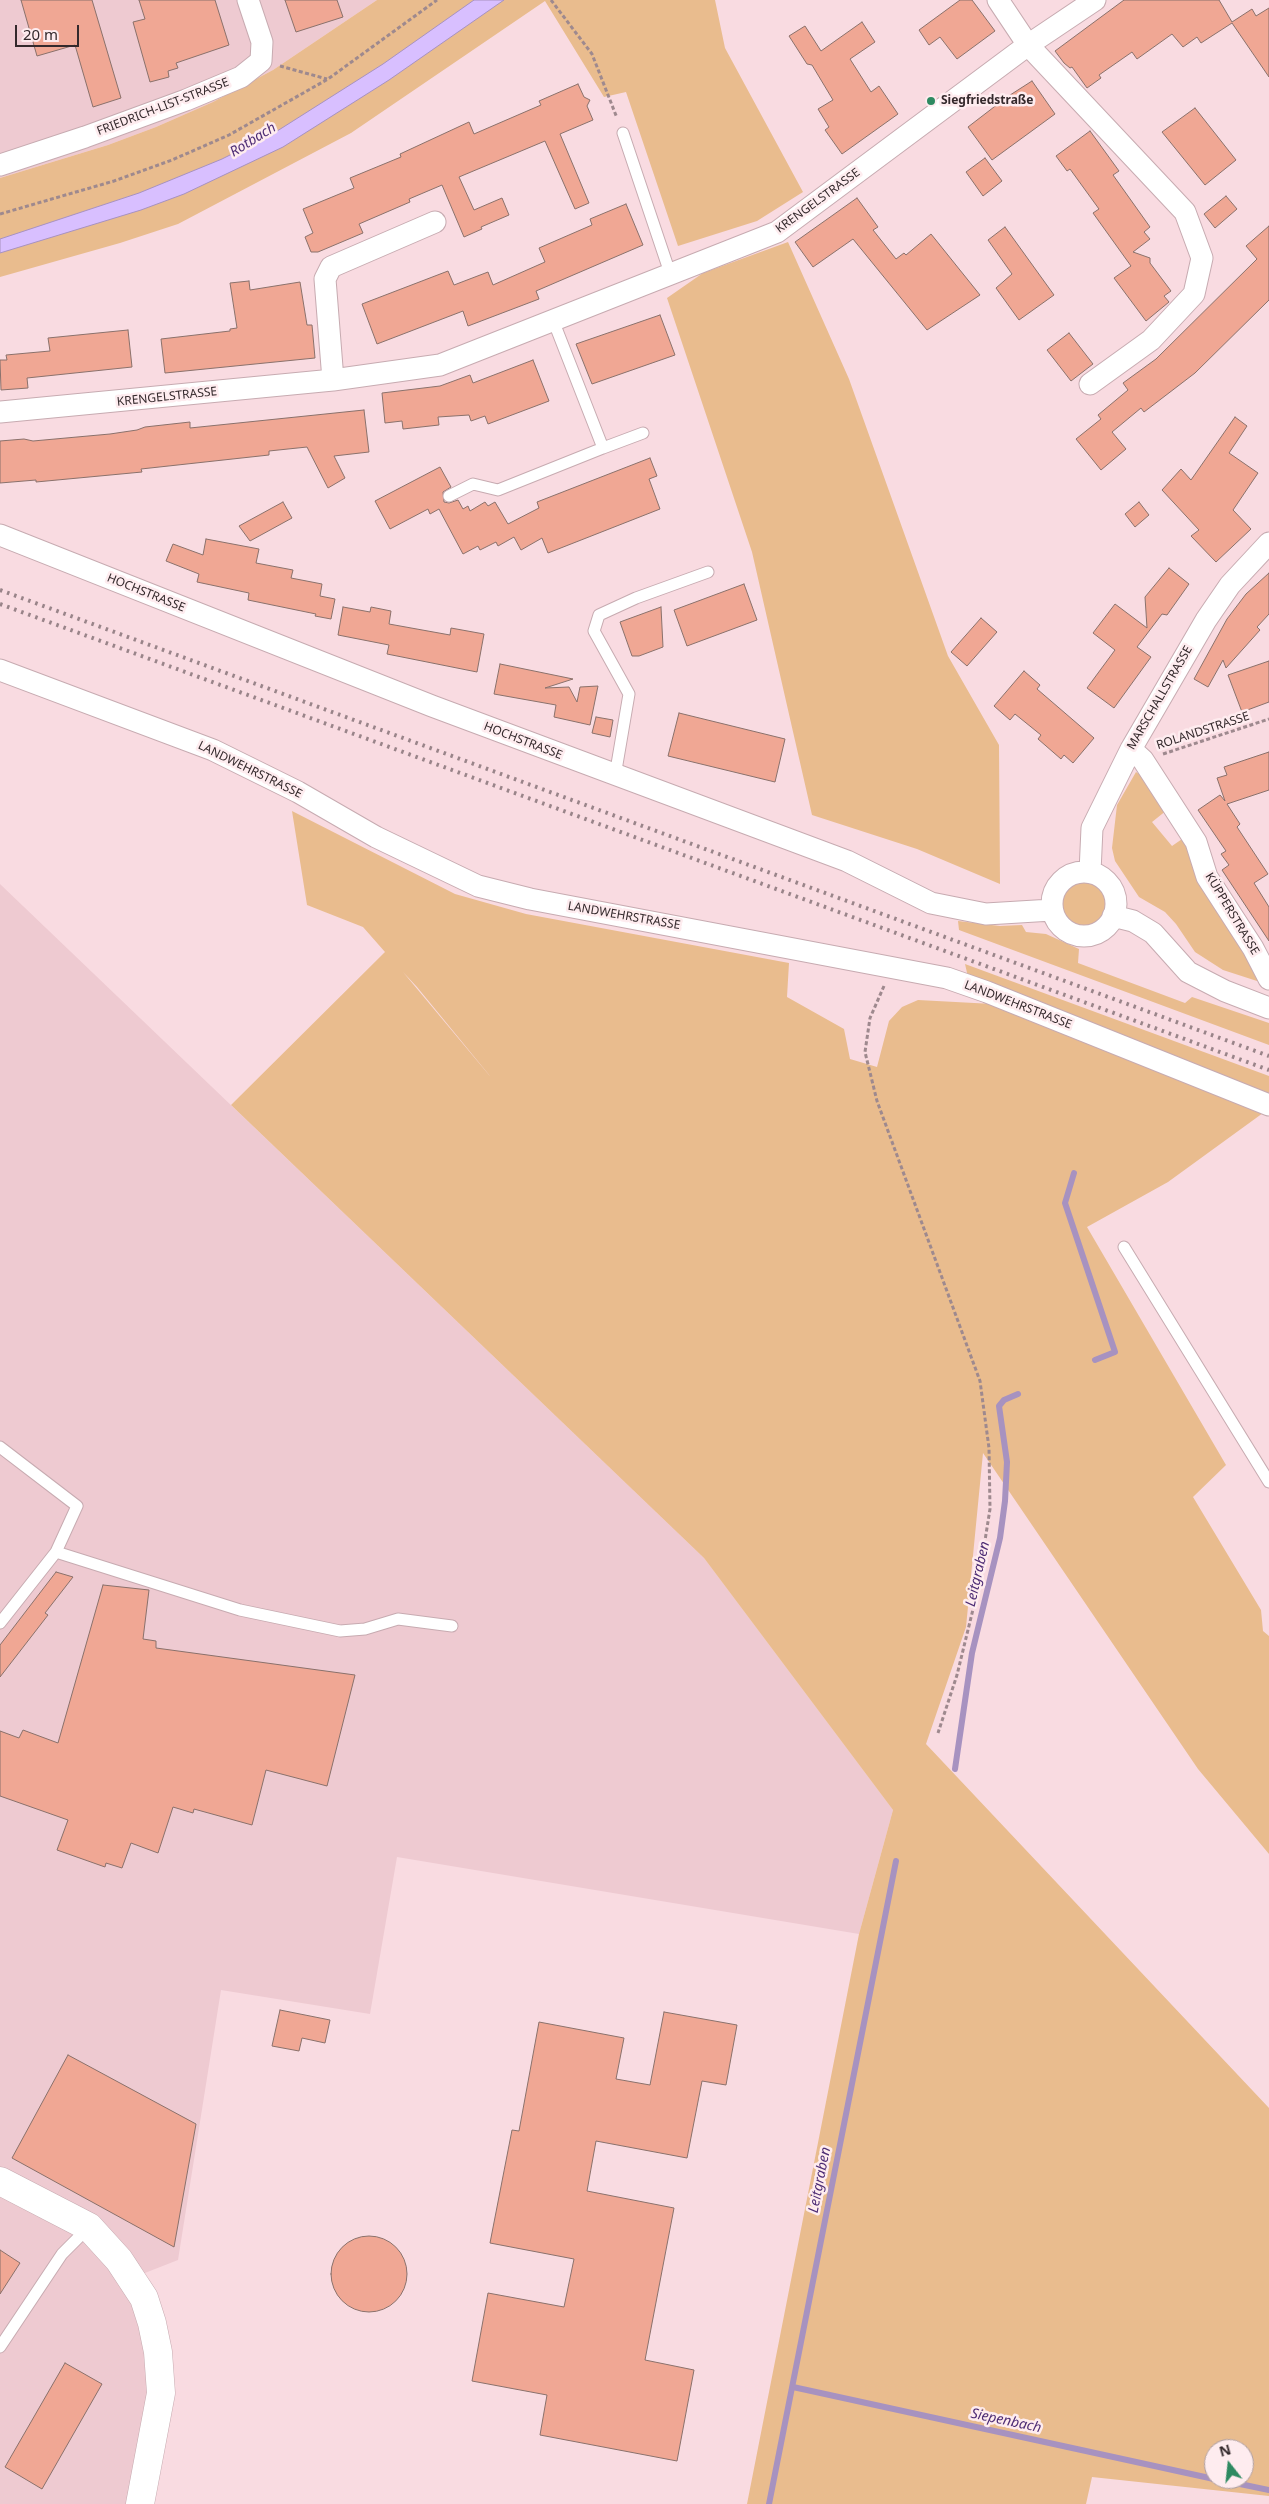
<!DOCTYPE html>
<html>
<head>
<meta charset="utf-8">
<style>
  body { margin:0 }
  #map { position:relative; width:1269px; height:2504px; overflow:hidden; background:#f9dbe1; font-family:"Noto Sans",sans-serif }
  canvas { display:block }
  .north { position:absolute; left:1204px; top:2439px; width:50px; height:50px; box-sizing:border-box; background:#feecef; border:1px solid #ad9ea1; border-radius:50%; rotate:344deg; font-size:14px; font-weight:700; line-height:20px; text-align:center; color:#34292c }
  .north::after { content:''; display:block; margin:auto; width:18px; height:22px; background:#2e8a61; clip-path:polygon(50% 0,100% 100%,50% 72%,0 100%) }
  .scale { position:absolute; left:15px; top:25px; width:64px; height:22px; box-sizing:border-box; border:2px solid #34292c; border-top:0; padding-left:6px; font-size:15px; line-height:18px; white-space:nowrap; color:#34292c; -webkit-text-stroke:4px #feecef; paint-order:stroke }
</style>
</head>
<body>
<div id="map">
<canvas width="1269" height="2504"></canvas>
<div class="north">N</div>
<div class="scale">20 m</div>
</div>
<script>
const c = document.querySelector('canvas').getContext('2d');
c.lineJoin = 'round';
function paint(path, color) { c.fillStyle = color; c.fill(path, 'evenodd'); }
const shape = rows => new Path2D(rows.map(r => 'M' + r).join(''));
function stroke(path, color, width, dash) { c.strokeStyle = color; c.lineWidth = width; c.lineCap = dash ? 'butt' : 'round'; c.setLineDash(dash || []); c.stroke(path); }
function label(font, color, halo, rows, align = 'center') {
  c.font = font + ' "Noto Sans",sans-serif'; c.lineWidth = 5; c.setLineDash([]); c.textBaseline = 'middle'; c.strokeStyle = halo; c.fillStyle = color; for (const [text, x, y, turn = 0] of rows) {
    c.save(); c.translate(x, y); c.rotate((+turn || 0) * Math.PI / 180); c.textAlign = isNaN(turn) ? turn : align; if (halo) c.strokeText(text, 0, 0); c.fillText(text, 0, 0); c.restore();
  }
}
const built = shape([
  [0,0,377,0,273,70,213,102,156,127,108,145,0,178],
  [0,884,704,1558,893,1810,859,1934,397,1857,370,2014,221,1990,178,2260,127,2280,153,2352,134,2504,0,2504]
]);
const green = shape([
  [377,0,715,0,725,48,803,192,757,221,678,246,626,92,604,97,545,1,351,133,178,224,120,243,0,277,0,178,108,145,156,127,213,102,273,70],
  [788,242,849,379,948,656,999,745,1000,884,917,849,812,815,752,552,667,298,703,273],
  [1136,772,1149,781,1167,810,1152,822,1172,846,1185,837,1258,973,1257,981,1223,970,1195,952,1176,924,1165,912,1139,897,1115,861,1112,848,1117,805],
  [292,811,455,894,526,914,789,963,787,997,844,1029,850,1059,877,1067,889,1021,902,1007,918,1000,993,1004,1263,1113,1168,1182,1087,1227,1226,1465,1193,1497,1261,1610,1263,1631,1269,1636,1269,1854,1198,1769,983,1453,966,1627,926,1744,1269,2108,1269,2496,1092,2477,1086,2504,747,2504,859,1934,893,1810,704,1558,231,1105,385,952,363,927,307,905],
  [403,972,417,987,490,1076,489,1075],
  [1214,2449,1244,2449,1244,2479,1214,2479],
  '1060 903a24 24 0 1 1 48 0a24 24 0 1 1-48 0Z',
  [958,921,1000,926,1022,925,1026,932,1046,934,1079,949,1078,963,1185,1003,1192,997,1269,1023,1269,1045,959,930],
  [965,964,1269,1076,1269,1094,968,977]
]);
const water = shape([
  [474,0,504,0,389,80,283,147,184,194,141,210,0,253,0,239,139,193,222,159,274,133,383,64,474,0]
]);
const stream = shape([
  [1074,1173,1065,1203,1115,1352,1095,1360],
  [955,1769,972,1653,1000,1538,1005,1501,1007,1462,999,1406,1004,1400,1018,1394],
  [793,2387,1214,2479],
  [1216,2479,1269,2490],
  [769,2504,896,1861]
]);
const building = shape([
  [21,0,92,0,121,98,93,107,75,45,37,56,21,0],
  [139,0,215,0,229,45,176,63,178,68,168,71,169,77,150,82,133,22,145,19,139,0],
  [285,0,337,0,343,17,296,32,285,0],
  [960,0,972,0,995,31,957,59,940,37,929,45,919,30,960,0],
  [1124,0,1219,0,1232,22,1252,9,1256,16,1269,8,1269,77,1232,23,1201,43,1197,37,1183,47,1172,34,1137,59,1132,52,1099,75,1101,78,1087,88,1072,67,1070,68,1064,63,1055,51,1124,0],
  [862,22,875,42,850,59,871,92,879,86,898,114,842,154,825,130,829,127,818,109,833,100,812,65,807,64,789,36,805,26,821,51,862,22],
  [1032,81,1055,114,992,160,968,127,1007,97,1032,81],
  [578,84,584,97,590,100,587,106,593,120,560,134,589,203,575,209,545,141,459,177,474,210,502,198,509,215,481,227,482,229,464,237,442,185,409,199,410,202,359,224,363,233,318,252,311,252,305,237,313,233,303,209,354,188,350,178,401,157,400,154,469,122,474,134,541,105,539,101,578,84],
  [1195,108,1236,160,1205,185,1162,132,1195,108],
  [1090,131,1119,171,1113,175,1150,227,1144,232,1150,239,1133,252,1150,258,1150,263,1171,291,1164,296,1169,302,1146,321,1114,278,1131,266,1093,213,1099,209,1070,169,1067,171,1056,156,1090,131],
  [985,158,1002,181,983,196,966,172,985,158],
  [1226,196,1237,209,1215,228,1204,214,1226,196],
  [857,198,878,227,873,230,896,259,904,253,906,255,931,234,980,295,927,330,853,239,813,267,795,242,857,198],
  [626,204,643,245,536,291,539,299,468,326,463,311,377,344,362,304,448,271,454,285,488,272,493,285,545,262,539,248,592,225,590,219,626,204],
  [1269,226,1269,300,1195,373,1144,412,1141,408,1112,432,1126,449,1101,470,1076,439,1101,419,1098,415,1128,390,1123,383,1156,359,1257,259,1246,246,1269,226],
  [1005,227,1054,295,1019,320,996,288,1012,274,988,240,1005,227],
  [249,281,250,290,300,282,307,325,312,325,315,358,165,373,161,339,230,331,230,329,237,328,230,283,249,281],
  [660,315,675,355,592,384,576,344,660,315],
  [128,330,132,367,27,378,28,388,1,390,0,360,7,360,6,355,50,351,48,338,128,330],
  [1069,333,1093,364,1071,381,1047,350,1069,333],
  [533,360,549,401,488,424,485,416,471,421,469,415,438,417,439,425,403,429,402,421,385,423,382,393,440,386,470,375,473,383,533,360],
  [364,410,369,452,334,456,345,478,328,488,307,447,269,451,269,455,141,469,142,472,36,482,36,480,0,483,0,441,24,439,33,441,110,434,137,430,145,427,190,422,190,428,364,410],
  [1235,417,1247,426,1229,453,1258,473,1233,510,1251,529,1216,562,1191,536,1199,530,1162,490,1181,469,1191,480,1235,417],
  [650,458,657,476,649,479,660,509,548,553,542,538,521,550,514,537,498,546,496,542,480,550,478,546,463,554,439,509,430,514,428,509,390,529,375,501,440,467,451,487,443,492,444,502,449,503,458,500,463,509,468,506,470,511,485,502,488,506,495,502,508,524,539,508,537,502,650,458],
  [283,502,292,518,250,541,239,526,283,502],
  [1139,502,1149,515,1135,527,1125,514,1139,502],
  [206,539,259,549,256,563,293,570,291,578,322,584,320,596,335,599,331,619,315,616,316,614,248,600,249,593,197,582,199,574,166,561,173,544,203,555,206,539],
  [1169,568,1189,584,1167,615,1162,614,1137,647,1151,657,1114,708,1087,688,1115,650,1093,633,1115,604,1147,628,1145,597,1169,568],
  [1269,573,1269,614,1257,627,1260,630,1226,668,1223,660,1208,687,1194,679,1227,619,1246,594,1269,573],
  [744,584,757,620,687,646,674,610,744,584],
  [343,607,370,612,371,607,391,611,389,624,450,635,451,628,484,634,477,672,387,654,389,645,338,635,343,607],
  [661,607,663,647,639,656,632,656,620,622,661,607],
  [981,618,997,632,967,666,951,652,981,618],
  [1269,661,1269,702,1242,712,1228,675,1269,661],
  [500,664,573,679,545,688,569,687,577,702,580,687,598,686,590,725,554,717,556,705,494,694,500,664],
  [1024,671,1040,685,1037,689,1094,738,1073,763,1064,755,1061,759,1038,739,1041,735,1015,714,1010,720,994,706,1024,671],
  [679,713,785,739,775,782,668,756,679,713],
  [596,717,613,720,610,737,592,733,596,717],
  [1269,752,1269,790,1227,804,1240,824,1237,827,1268,874,1254,883,1269,907,1269,941,1222,870,1229,865,1221,854,1226,851,1198,810,1220,795,1225,801,1217,778,1227,775,1224,767,1269,752],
  [56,1572,73,1577,45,1613,48,1615,0,1677,0,1645,56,1572],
  [103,1585,149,1590,143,1639,156,1641,156,1648,355,1675,327,1786,266,1770,252,1825,194,1809,193,1813,173,1807,158,1853,131,1843,122,1868,106,1863,105,1867,57,1850,68,1820,0,1796,0,1731,19,1738,23,1730,58,1743,103,1585],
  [280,2010,330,2020,325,2043,302,2038,299,2051,272,2046,280,2010],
  [664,2012,737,2025,726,2085,702,2081,687,2158,596,2141,587,2191,674,2208,645,2360,694,2370,677,2461,540,2435,547,2395,472,2381,488,2293,564,2307,574,2259,490,2243,512,2130,519,2131,539,2022,624,2038,616,2079,650,2085,664,2012],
  [68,2055,196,2124,174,2247,12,2158,68,2055],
  '331 2274a38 38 0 1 1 76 0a38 38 0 1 1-76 0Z',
  [0,2250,20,2263,0,2294,0,2250],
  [65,2363,102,2384,42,2489,5,2467,65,2363]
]);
const path = shape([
  [551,0,592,54,617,118],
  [280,66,327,79],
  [0,214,114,181,172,160,229,135,328,79,437,0],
  [1163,754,1269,719],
  [884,986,870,1018,865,1052,877,1101,980,1381,989,1448,990,1509,976,1597,957,1675,938,1733]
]);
const lane = shape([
  [623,133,670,273],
  [603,448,643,433],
  [449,496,473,484,498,490,603,448,553,320],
  [615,776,629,694,594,631,599,615,636,598,708,572],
  [1124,1247,1269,1482],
  [0,1447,77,1506,56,1552,0,1623],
  [56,1552,240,1610,340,1631,365,1629,398,1619,452,1626],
  [0,2347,62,2254,89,2227]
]);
const street = shape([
  [998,0,1028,45,1185,212,1202,258,1194,294,1151,340,1090,384],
  [0,165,85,137,186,100,241,77,261,61,262,42,248,0],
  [333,380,325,279,331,267,435,222],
  [0,412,333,380,440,365,777,232,1028,45,1095,0],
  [0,535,432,706,847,861,931,903,986,914,1052,910],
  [0,670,213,750,298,792,376,837,478,886,530,899,947,978,987,992,1269,1105],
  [1131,749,1143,760,1196,842,1207,877,1253,948,1269,979],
  '1052 904a32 32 0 1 1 64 0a32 32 0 1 1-64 0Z',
  [1090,872,1092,828,1131,749,1206,620,1230,585,1269,543],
  [1113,916,1133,921,1153,933,1188,972,1225,991,1269,1008]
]);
const secondary = shape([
  [0,2181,89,2227,119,2260,144,2298,152,2323,158,2352,161,2393,140,2504]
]);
const rail = shape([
  [0,590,1269,1056],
  [0,604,1269,1070]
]);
const markers = [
  [931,101,5,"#2e8a61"]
];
const poiNames = [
  ["Siegfriedstraße",941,101]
];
const streetNames = [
  ["FRIEDRICH-LIST-STRASSE",163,107,-21],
  ["KRENGELSTRASSE",818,201,-36],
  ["KRENGELSTRASSE",167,397,-6],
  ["HOCHSTRASSE",146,593,22],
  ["MARSCHALLSTRASSE",1160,698,-60],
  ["ROLANDSTRASSE",1203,731,-18],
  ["HOCHSTRASSE",523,741,21],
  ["LANDWEHRSTRASSE",250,770,26],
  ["KÜPPERSTRASSE",1232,914,59],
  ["LANDWEHRSTRASSE",624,916,10],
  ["LANDWEHRSTRASSE",1018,1005,21]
];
const waterNames = [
  ["Rotbach",253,140,-32],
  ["Leitgraben",978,1574,-77],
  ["Leitgraben",820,2180,-79],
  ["Siepenbach",1006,2421,12]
];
paint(built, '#eecad1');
paint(green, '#e9bc8e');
paint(water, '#d8bfff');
stroke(water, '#a792c0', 1);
stroke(stream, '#a792c0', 6);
paint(building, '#f0a794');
stroke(building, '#8a716b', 1);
stroke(lane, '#c7abb1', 13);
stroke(street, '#c7abb1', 23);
stroke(secondary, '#c7abb1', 29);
stroke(path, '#9e898e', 3, [4, 2.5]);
stroke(lane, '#fff', 11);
stroke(street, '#fff', 21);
stroke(secondary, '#fff', 28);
stroke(rail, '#998489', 4, [2.5, 5]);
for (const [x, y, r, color] of markers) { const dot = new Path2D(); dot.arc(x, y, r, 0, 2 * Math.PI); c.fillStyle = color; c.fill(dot); stroke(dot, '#feecef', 2); }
label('bold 12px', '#34292c', '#feecef', poiNames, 'left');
label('12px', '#34292c', '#feecef', streetNames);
label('italic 14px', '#4e2d75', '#feecef', waterNames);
</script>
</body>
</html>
